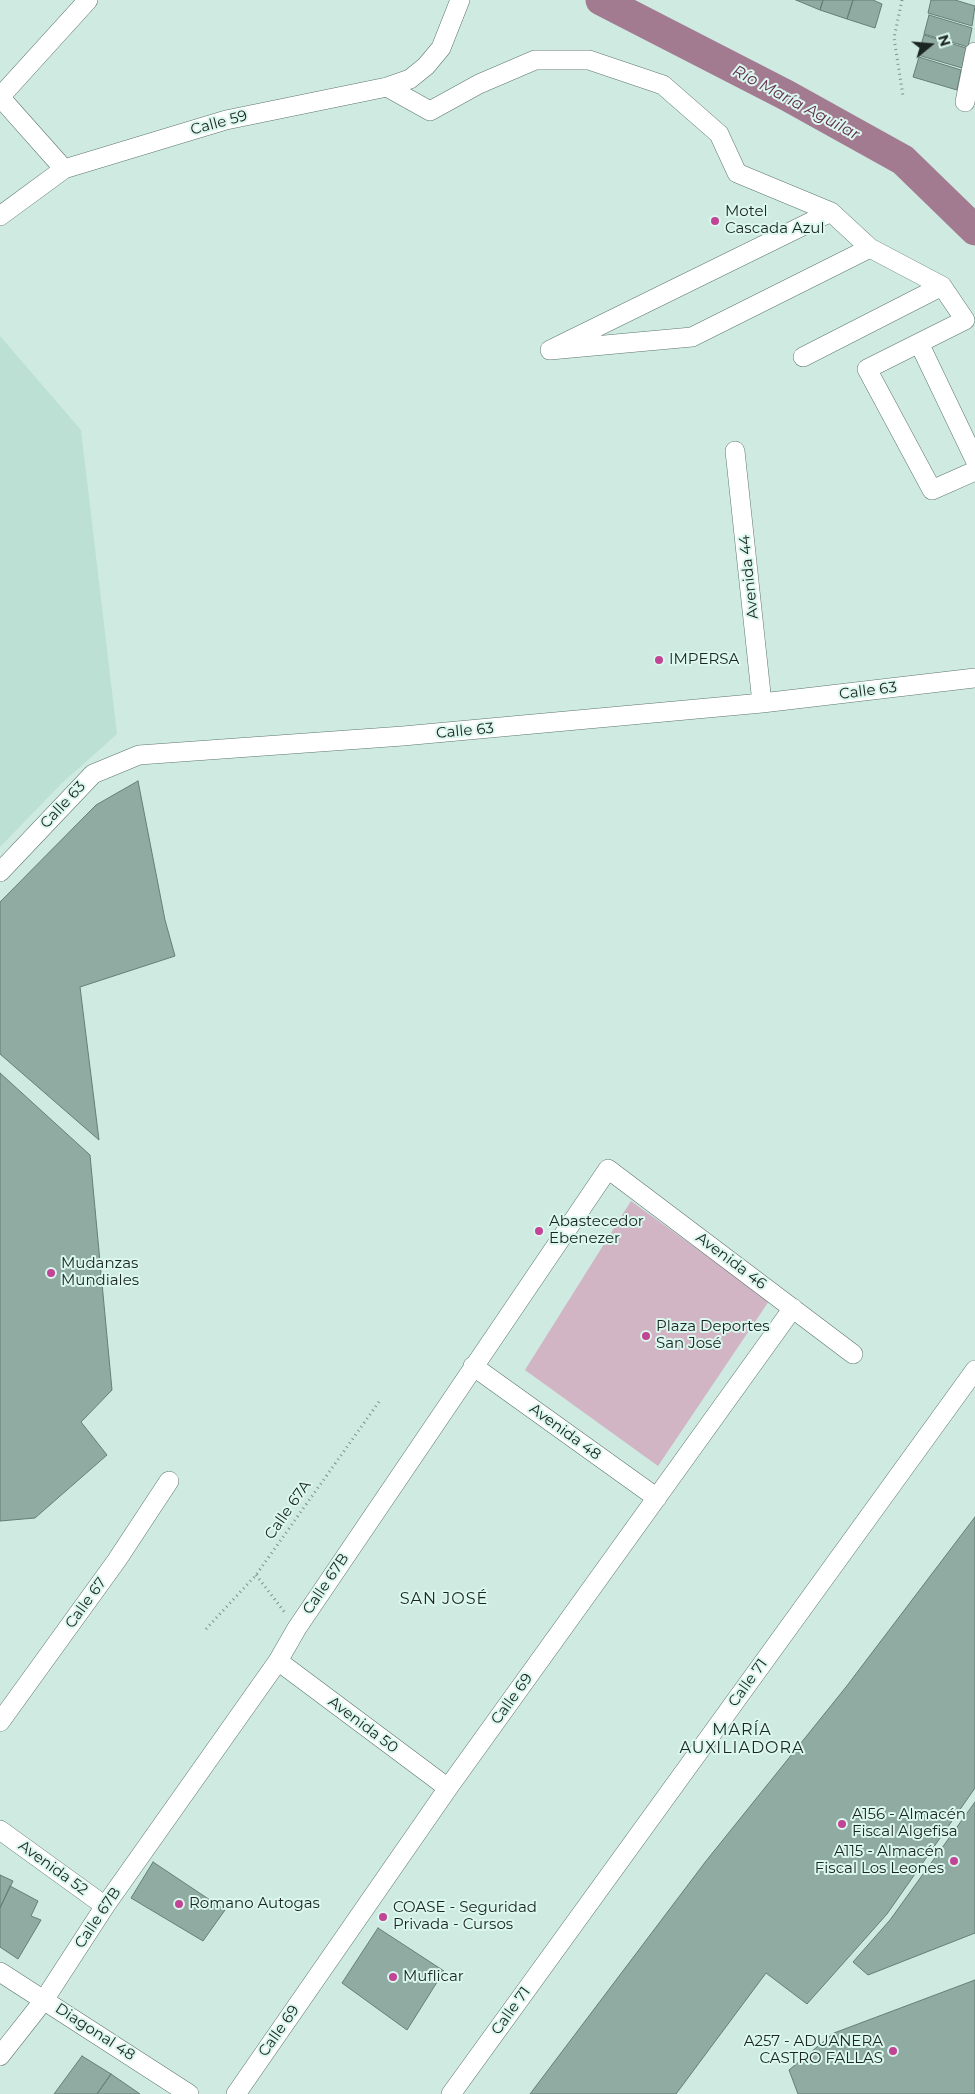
<!DOCTYPE html>
<html>
<head>
<meta charset="utf-8">
<style>
  body { margin:0 }
  #map { position:relative; width:975px; height:2094px; overflow:hidden; background:#ceeae1; font-family:Montserrat,sans-serif }
  canvas { display:block }
  .north { position:absolute; left:905px; top:20px; width:50px; height:50px; -webkit-text-stroke:4px #dbf7ee; paint-order:stroke; rotate:73deg; font-size:14px; font-weight:700; line-height:20px; text-align:center; color:#1b2522 }
  .north::after { content:''; display:block; margin:auto; width:18px; height:22px; background:#1b2522; clip-path:polygon(50% 0,100% 100%,50% 72%,0 100%) }
</style>
</head>
<body>
<div id="map">
<canvas width="975" height="2094"></canvas>
<div class="north">N</div>
</div>
<script>
const c = document.querySelector('canvas').getContext('2d');
c.lineJoin = 'round';
function paint(path, color) { c.fillStyle = color; c.fill(path, 'evenodd'); }
const shape = rows => new Path2D(rows.map(r => 'M' + r).join(''));
function stroke(path, color, width, dash) { c.strokeStyle = color; c.lineWidth = width; c.lineCap = dash ? 'butt' : 'round'; c.setLineDash(dash || []); c.stroke(path); }
function label(font, color, halo, rows, align = 'center') {
  c.font = font + ' Montserrat,sans-serif'; c.lineWidth = 4; c.setLineDash([]); c.textBaseline = 'middle'; c.strokeStyle = halo; c.fillStyle = color; for (const [text, x, y, turn = 0] of rows) {
    c.save(); c.translate(x, y); c.rotate((+turn || 0) * Math.PI / 180); c.textAlign = isNaN(turn) ? turn : align; if (halo) c.strokeText(text, 0, 0); c.fillText(text, 0, 0); c.restore();
  }
}
const built = shape([
  [0,336,81,430,117,734,62,783,0,847]
]);
const green = shape([
  [631,1201,769,1301,658,1466,525,1370]
]);
const river = shape([
  [601,0,786,95,903,160,975,230]
]);
const building = shape([
  [796,0,823,0,820,10,796,0],
  [823,0,853,0,847,19,820,10,823,0],
  [853,0,873,0,882,4,875,28,847,19,853,0],
  [931,0,955,0,975,6,972,26,928,13,931,0],
  [929,15,972,28,968,47,924,34,929,15],
  [924,35,966,48,962,68,918,55,924,35],
  [919,57,961,70,957,90,913,77,919,57],
  [138,781,165,920,175,956,80,987,99,1140,0,1054,0,902,96,805,138,781],
  [0,1073,90,1155,112,1390,81,1422,107,1455,35,1518,0,1521,0,1073],
  [975,1517,975,1788,887,1914,807,2004,766,1973,676,2094,530,2094,706,1861,846,1687,975,1517],
  [975,1802,975,1933,868,1975,853,1962,890,1920,975,1802],
  [153,1862,225,1910,203,1941,131,1898,153,1862],
  [0,1875,13,1881,0,1908,0,1875],
  [10,1886,38,1901,31,1916,41,1920,18,1959,0,1947,0,1908,10,1886],
  [378,1928,444,1971,407,2030,342,1983,378,1928],
  [975,1980,975,2094,798,2094,789,2070,834,2033,975,1980],
  [82,2056,111,2074,97,2094,54,2094,82,2056],
  [111,2074,140,2094,97,2094,111,2074]
]);
const path = shape([
  [902,0,894,38,903,96],
  [256,1575,286,1614],
  [206,1629,256,1575,381,1399]
]);
const minor = shape([
  [387,87,430,111,479,84,535,60,589,60,663,85,719,134,737,173,831,212,870,248,942,286,965,320,867,369,932,490,975,471],
  [0,97,88,0],
  [0,97,64,169],
  [965,102,975,52],
  [831,212,550,350,692,337,870,248],
  [0,216,64,169,226,120,387,87,410,79,426,66,441,48,460,0],
  [919,343,975,460],
  [803,357,942,286],
  [735,451,762,703],
  [0,872,93,774,139,755,403,736,762,703,975,678],
  [473,1366,657,1498],
  [278,1661,448,1788],
  [0,1722,117,1560,169,1481],
  [0,1830,105,1906],
  [0,1972,189,2094],
  [0,2056,44,2000,105,1906,278,1661,297,1628,608,1169,853,1354],
  [236,2094,448,1788,793,1308],
  [451,2094,975,1370]
]);
const markers = [
  [715,221,5,"#c24595"],
  [659,660,5,"#c24595"],
  [539,1231,5,"#c24595"],
  [51,1273,5,"#c24595"],
  [646,1336,5,"#c24595"],
  [842,1824,5,"#c24595"],
  [954,1861,5,"#c24595"],
  [179,1904,5,"#c24595"],
  [383,1917,5,"#c24595"],
  [393,1977,5,"#c24595"],
  [893,2051,5,"#c24595"]
];
const streetNames = [
  ["Calle 59",219,123,-15],
  ["Avenida 44",749,577,-96],
  ["Calle 63",868,691,-7],
  ["Calle 63",465,731,-5],
  ["Calle 63",63,805,-47],
  ["Avenida 46",731,1261,37],
  ["Avenida 48",565,1432,36],
  ["Calle 67A",288,1510,-55],
  ["Calle 67B",326,1584,-56],
  ["Calle 67",86,1603,-54],
  ["Calle 71",748,1683,-54],
  ["Calle 69",512,1699,-54],
  ["Avenida 50",363,1725,37],
  ["Avenida 52",53,1868,36],
  ["Calle 67B",98,1918,-56],
  ["Calle 71",511,2011,-54],
  ["Calle 69",279,2031,-55],
  ["Diagonal 48",95,2032,33]
];
const poiNames = [
  ["Motel",725,212],
  ["Cascada Azul",725,229],
  ["IMPERSA",669,660],
  ["Abastecedor",549,1222],
  ["Ebenezer",549,1239],
  ["Mudanzas",61,1264],
  ["Mundiales",61,1281],
  ["Plaza Deportes",656,1327],
  ["San José",656,1344],
  ["A156 - Almacén",852,1815],
  ["Fiscal Algefisa",852,1832],
  ["A115 - Almacén",944,1852,"right"],
  ["Fiscal Los Leones",944,1869,"right"],
  ["Romano Autogas",189,1904],
  ["COASE - Seguridad",393,1908],
  ["Privada - Cursos",393,1925],
  ["Muflicar",403,1977],
  ["A257 - ADUANERA",883,2042,"right"],
  ["CASTRO FALLAS",883,2059,"right"]
];
const waterNames = [
  ["Río María Aguilar",796,103,28]
];
const neighbourhoodNames = [
  ["SAN JOSÉ",444,1599],
  ["MARÍA",742,1730],
  ["AUXILIADORA",742,1748]
];
paint(built, '#bce0d4');
paint(green, '#d1b5c4');
stroke(river, '#a37b91', 31);
paint(building, '#90aba2');
stroke(building, '#657f77', 1);
stroke(minor, '#5d766e', 20);
stroke(path, '#7e918b', 3, [1, 4]);
stroke(minor, '#fff', 19);
for (const [x, y, r, color] of markers) { const dot = new Path2D(); dot.arc(x, y, r, 0, 2 * Math.PI); c.fillStyle = color; c.fill(dot); stroke(dot, '#dbf7ee', 2); }
label('15px', '#1b2522', '#dbf7ee', streetNames);
label('15px', '#1b2522', '#dbf7ee', poiNames, 'left');
label('italic 16px', '#612d4d', '#dbf7ee', waterNames);
c.letterSpacing = '1px';
label('16px', '#1b2522', '#dbf7ee', neighbourhoodNames);
c.letterSpacing = '0px';
</script>
</body>
</html>
